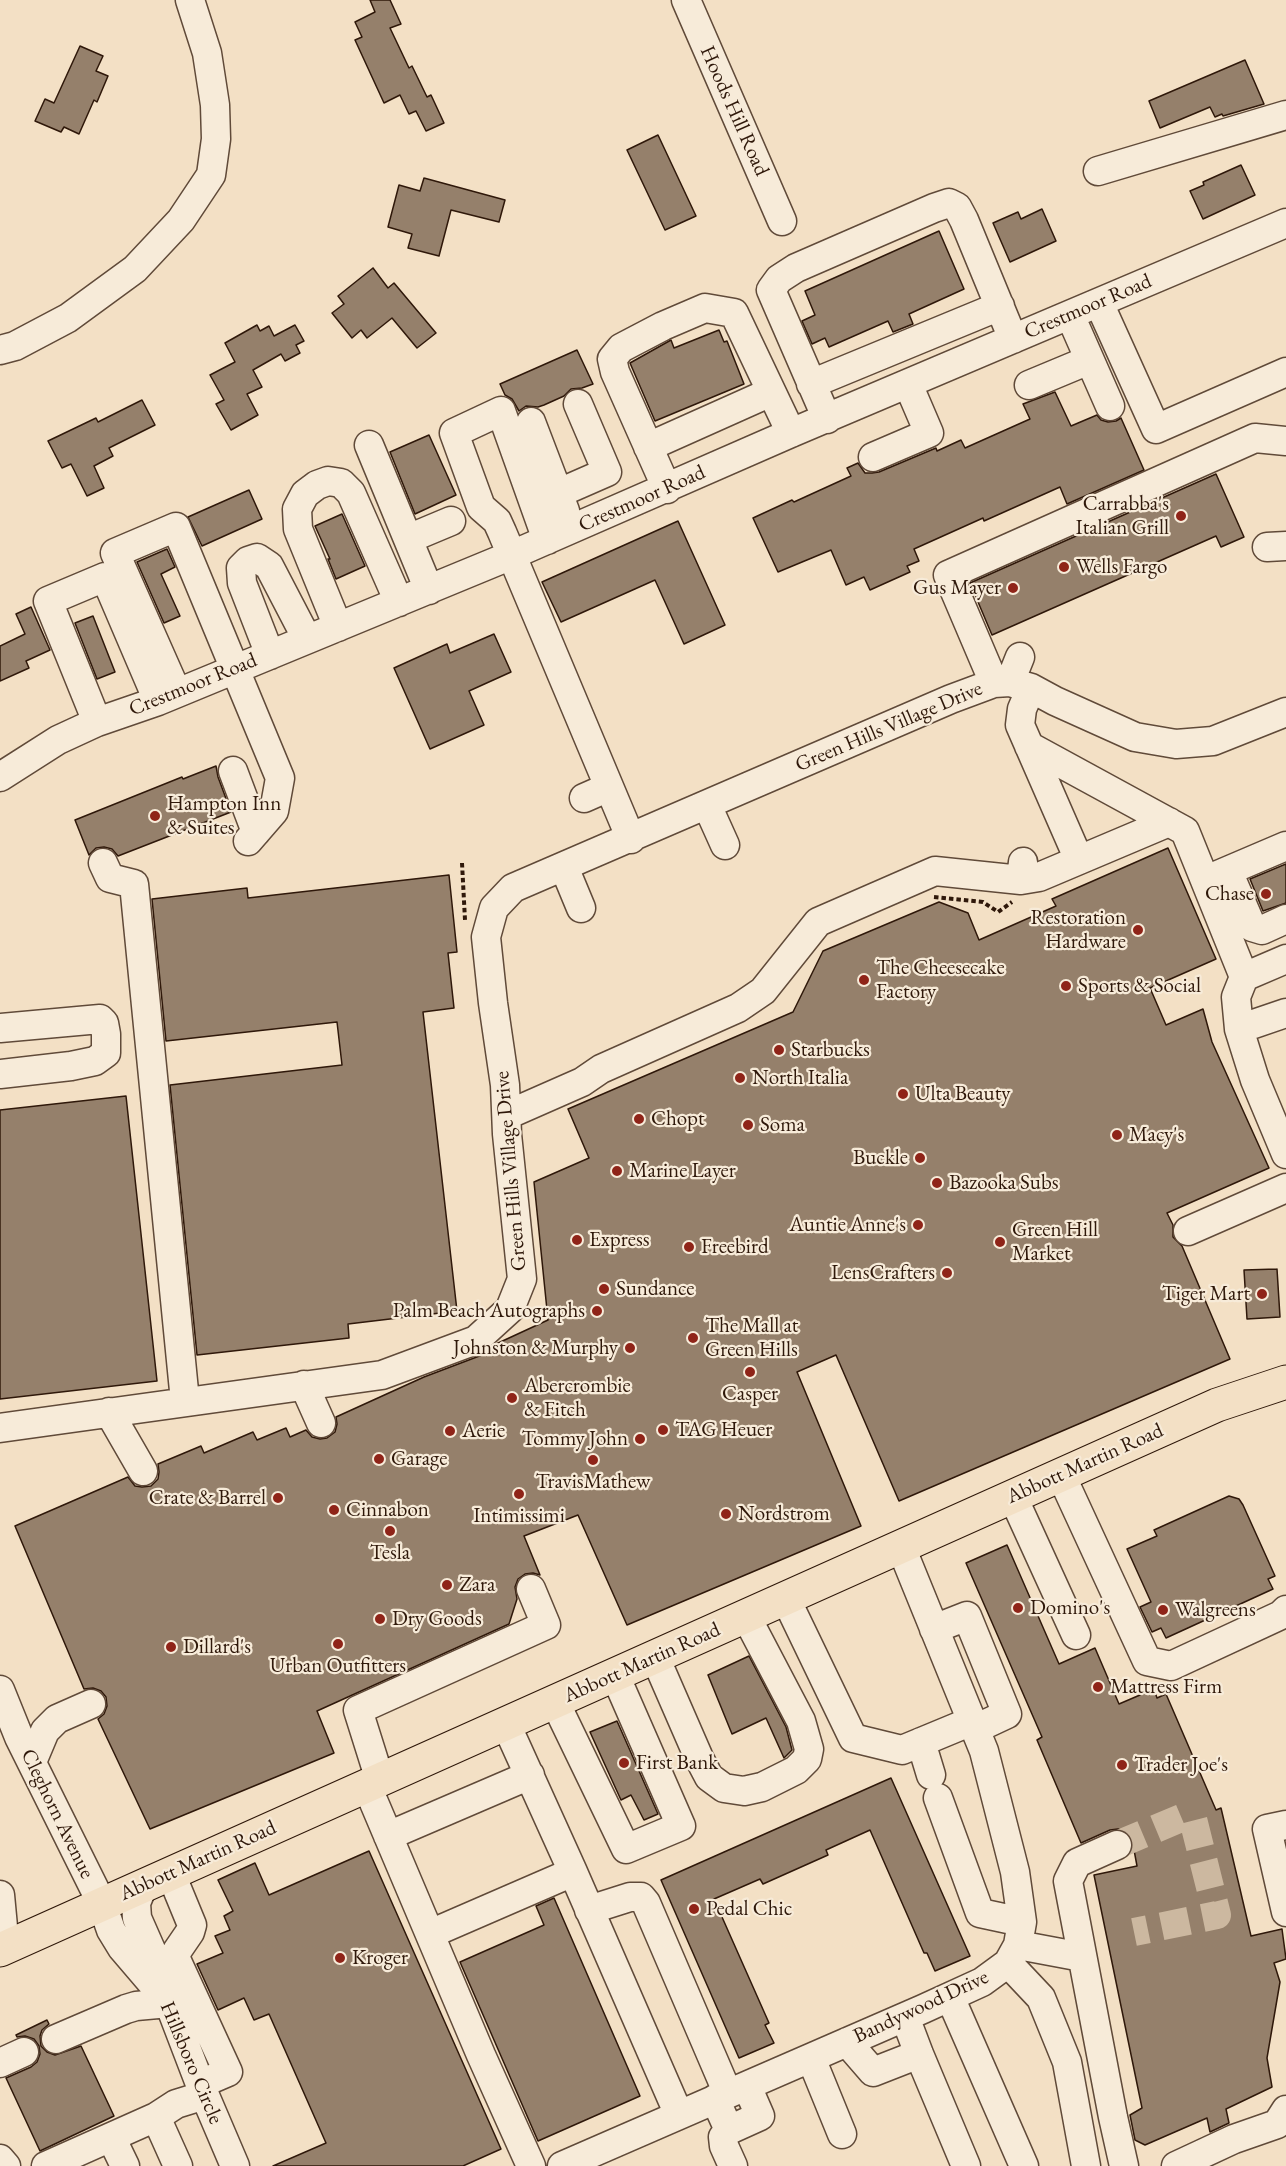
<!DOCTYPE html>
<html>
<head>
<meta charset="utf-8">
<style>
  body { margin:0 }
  canvas { display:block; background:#f3e0c5 }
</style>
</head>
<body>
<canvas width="1286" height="2166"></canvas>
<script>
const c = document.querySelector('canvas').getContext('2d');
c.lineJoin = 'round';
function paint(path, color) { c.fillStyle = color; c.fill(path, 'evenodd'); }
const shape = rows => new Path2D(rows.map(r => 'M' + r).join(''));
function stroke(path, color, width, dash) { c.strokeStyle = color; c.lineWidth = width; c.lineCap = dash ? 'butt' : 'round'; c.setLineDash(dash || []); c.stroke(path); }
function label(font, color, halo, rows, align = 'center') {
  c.font = font + ' "EB Garamond",serif'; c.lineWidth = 4.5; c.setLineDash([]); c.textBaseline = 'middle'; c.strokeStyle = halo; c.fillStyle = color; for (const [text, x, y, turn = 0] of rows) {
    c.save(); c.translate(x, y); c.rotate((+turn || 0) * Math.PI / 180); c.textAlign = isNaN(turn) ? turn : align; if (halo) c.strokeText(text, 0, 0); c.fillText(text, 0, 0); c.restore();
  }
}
const building = shape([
  [370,0,390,0,401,24,390,28,409,68,412,66,427,97,431,95,444,123,426,131,416,111,409,114,400,95,384,103,355,40,362,37,355,22,375,12,370,0],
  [80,46,103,56,96,71,108,76,97,102,94,100,79,134,64,127,61,132,35,121,45,99,54,103,80,46],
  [1245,60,1264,104,1223,116,1222,114,1215,117,1210,107,1160,128,1149,101,1245,60],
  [658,135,696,216,665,230,627,150,658,135],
  [1241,165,1255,195,1203,219,1190,191,1204,185,1203,182,1241,165],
  [424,178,505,200,499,222,451,210,439,256,408,248,412,234,388,227,399,185,420,191,424,178],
  [1042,209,1056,241,1010,262,993,223,1018,212,1021,219,1042,209],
  [939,231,964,289,909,314,913,324,893,332,888,321,829,347,825,338,812,344,802,321,815,315,805,291,939,231],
  [373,268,388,288,394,283,436,333,417,348,392,318,367,338,361,330,352,338,332,313,344,304,338,296,373,268],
  [257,325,260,331,269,326,274,336,295,325,304,341,296,345,300,353,285,361,281,354,253,370,262,387,247,394,258,415,231,430,216,404,224,400,210,375,235,362,225,343,257,325],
  [719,330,724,342,727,341,744,384,655,421,630,363,671,340,674,348,719,330],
  [577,350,593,384,582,388,571,389,564,396,544,405,538,407,526,406,519,411,512,399,505,395,500,384,577,350],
  [1055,392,1071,426,1097,415,1101,420,1108,422,1116,421,1121,418,1144,470,1067,504,1060,487,984,521,983,518,914,549,919,561,907,566,910,572,870,590,864,577,846,585,831,550,778,572,753,518,792,500,794,502,851,476,847,468,858,463,865,473,872,473,879,472,936,448,937,451,961,440,965,448,1030,419,1023,404,1055,392],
  [142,400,155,425,109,448,113,456,94,466,104,488,87,496,71,464,62,468,48,441,96,418,98,422,142,400],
  [429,435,456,495,415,514,390,452,429,435],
  [1216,474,1244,537,1221,547,1216,536,992,635,970,583,1216,474],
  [249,490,262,519,202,546,188,517,249,490],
  [342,514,365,566,336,579,328,559,330,559,315,526,342,514],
  [678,521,725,625,684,644,655,580,561,622,542,582,678,521],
  [167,549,175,567,161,574,180,616,164,623,137,562,167,549],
  [31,607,50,650,26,661,29,668,0,681,0,646,25,634,16,614,31,607],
  [93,616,115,672,97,679,75,623,93,616],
  [494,634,511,672,469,691,484,725,430,749,394,668,447,644,450,653,494,634],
  [216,766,218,777,231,812,118,856,112,849,104,847,96,848,89,855,75,820,182,777,183,779,216,766],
  [1168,848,1216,959,1150,988,1166,1025,1203,1009,1212,1042,1269,1168,1167,1213,1173,1225,1173,1237,1182,1246,1230,1359,899,1501,836,1355,797,1372,861,1526,627,1625,578,1515,524,1536,540,1575,533,1573,525,1574,518,1579,515,1587,517,1599,509,1624,317,1711,334,1753,150,1829,98,1719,104,1714,107,1706,106,1697,101,1691,93,1688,84,1689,15,1526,128,1477,135,1486,142,1487,151,1486,158,1479,159,1472,158,1464,201,1446,204,1453,253,1432,257,1440,286,1428,290,1437,306,1430,312,1437,320,1439,327,1438,335,1432,337,1424,336,1417,424,1377,482,1355,496,1344,548,1320,534,1182,589,1158,568,1109,793,1012,823,951,939,902,968,913,979,940,1056,906,1052,899,1168,848],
  [1286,864,1286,903,1263,911,1250,879,1286,864],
  [449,875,457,952,448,953,454,1008,423,1012,457,1311,348,1324,349,1338,197,1355,170,1085,342,1065,337,1022,166,1041,152,899,247,888,248,898,449,875],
  [126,1096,157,1381,0,1399,0,1110,126,1096],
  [1277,1269,1280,1317,1247,1319,1244,1270,1277,1269],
  [1229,1496,1239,1499,1243,1505,1275,1576,1268,1579,1273,1589,1166,1638,1161,1628,1152,1632,1140,1607,1151,1602,1127,1549,1157,1536,1154,1530,1229,1496],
  [1007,1545,1059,1664,1095,1648,1119,1704,1154,1689,1157,1698,1166,1694,1216,1810,1221,1808,1251,1936,1282,1929,1286,1959,1274,1963,1280,1982,1267,2058,1272,2087,1226,2109,1229,2123,1210,2132,1207,2118,1145,2145,1135,2140,1130,2115,1142,2108,1094,1875,1137,1866,1132,1839,1129,1833,1118,1829,1110,1830,1081,1843,1037,1740,1042,1737,966,1563,1007,1545],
  [749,1656,786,1727,792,1750,784,1758,766,1718,732,1734,708,1675,749,1656],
  [617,1721,658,1814,644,1820,631,1795,621,1800,590,1732,617,1721],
  [891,1778,970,1956,935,1971,927,1953,924,1953,870,1830,826,1850,828,1855,763,1884,760,1879,714,1899,769,2023,765,2025,774,2043,739,2058,661,1880,891,1778],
  [369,1851,501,2149,463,2166,273,2166,326,2143,269,2014,254,2020,244,1998,218,2010,197,1964,223,1953,215,1936,230,1930,224,1916,233,1911,218,1880,255,1863,269,1895,369,1851],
  [554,1898,640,2096,538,2141,460,1962,544,1925,536,1906,554,1898],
  [47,2020,49,2024,42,2030,40,2036,41,2046,47,2052,55,2055,81,2046,114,2116,40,2151,6,2078,31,2067,37,2062,40,2054,39,2046,34,2039,25,2036,17,2037,16,2035,47,2020]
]);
const minorTunnel = shape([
  [1117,1845,1186,1816,1193,1819,1217,1915,1134,1932]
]);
const path = shape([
  [462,863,465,920],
  [934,897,983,902,998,912,1012,902]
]);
const minor = shape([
  [686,0,782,221],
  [1098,171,1286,115],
  [1099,303,1156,429,1286,372],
  [1070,315,1110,406],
  [0,350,15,346,68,318,135,269,181,220,211,175,216,139,215,105,207,53,190,0],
  [811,384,1000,306],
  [1029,385,1089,360],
  [827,419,771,290,779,279,796,268,934,208,949,203,957,207,964,220,1013,339],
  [531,422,565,511],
  [369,445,429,590],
  [648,447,771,392],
  [873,457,929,433,908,384],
  [667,489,615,372,612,359,621,348,663,326,705,308,734,313,791,433],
  [559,493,607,472,578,404],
  [408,539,451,521],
  [547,540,501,411,454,433,481,507,497,521,502,532,631,839],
  [1267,547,1286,546],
  [338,627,298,529,297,509,305,494,317,485,328,481,341,483,351,493,399,602],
  [270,655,242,583,241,568,248,561,257,558,269,566,307,639],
  [1010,682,1020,657],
  [994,683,948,575,1255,438,1286,441],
  [1031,688,1022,709,1020,725,1079,860],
  [177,693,115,553,176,527,280,778,274,811,248,841],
  [97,722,48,601,105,577,158,701],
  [1029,746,1185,831,1244,977],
  [233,771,256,832],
  [0,777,58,740,97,722,158,701,512,555,791,433,1286,223],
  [584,798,609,787],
  [707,805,725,845],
  [103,863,110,878,134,884,185,1401],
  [564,867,581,908],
  [1228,871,1252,927,1262,930,1286,919],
  [1211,878,1286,846],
  [1021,880,1039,877,1169,822],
  [1286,959,1244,977,1236,997,1239,1029,1255,1080,1286,1154],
  [0,1028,100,1019,104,1023,106,1034,106,1053,95,1061,71,1066,0,1074],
  [1239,1029,1286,1013],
  [507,1115,582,1082,601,1069,738,1008,763,991,818,922,935,871,1021,880,1023,862],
  [1188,1231,1286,1188],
  [304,1385,321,1423],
  [109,1412,143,1471],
  [0,1428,382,1375,476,1340,510,1309,522,1279,507,1134,505,1085,493,1003,486,937,494,908,513,888,951,699,994,683,1010,682,1031,688,1055,701,1135,737,1176,744,1213,741,1286,712],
  [1061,1475,1147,1661,1171,1666,1281,1615,1286,1610],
  [1013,1497,1076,1635],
  [786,1599,853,1738,902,1750,972,1721],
  [934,1629,967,1616,1007,1714,975,1729],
  [655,1657,699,1758,709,1777,724,1788,744,1791,762,1787,796,1770,807,1759,809,1749,801,1721,746,1616],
  [0,1690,19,1737,102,1904,111,1930,122,1948,169,2003,200,2084,235,2166],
  [555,1702,626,1849,681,1826,615,1675],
  [921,1742,931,1775],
  [32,1762,45,1731,57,1719,91,1704],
  [380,1780,358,1710,546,1625,531,1589],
  [367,1786,481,2055,531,2166],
  [938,1798,980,1913,1022,1922],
  [1286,1825,1267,1829,1286,1912],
  [388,1836,530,1775],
  [1117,1845,1077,1863,1068,1881,1113,2117,1124,2166],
  [573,1872,679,2115],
  [171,1874,192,1925,190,1932,177,1951,176,1959,228,2072,200,2084],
  [143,1886,136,1903,137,1918,159,1968,164,1987],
  [0,1895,5,1948],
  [589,1910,630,1897,641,1897,646,1903,728,2094],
  [430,1934,573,1872,506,1724],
  [1018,1945,1082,1957],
  [1008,1963,1041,1998,1067,2062,1086,2166],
  [950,1997,1024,2166],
  [905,2017,919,2054,966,2166],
  [56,2039,126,2009,136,2006,169,2003],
  [847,2042,873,2072,919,2054],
  [811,2058,842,2134],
  [0,2063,24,2052],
  [715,2099,729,2130,760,2116,747,2086],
  [156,2117,178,2166],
  [729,2130,723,2137,724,2146,733,2166],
  [111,2137,125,2166],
  [0,2159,6,2166],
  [46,2166,156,2117,176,2104,205,2095],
  [562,2166,923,2009,982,1982,1008,1963,1018,1945,1022,1922,1015,1872,984,1751,901,1547],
  [1176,2166,1234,2139,1277,2124,1286,2110]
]);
const major = shape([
  [0,1950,1217,1405,1286,1382]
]);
const markers = [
  [1181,516,6,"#8f2418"],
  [1064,567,6,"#8f2418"],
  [1013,588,6,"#8f2418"],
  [155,816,6,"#8f2418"],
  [1266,894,6,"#8f2418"],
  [1138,930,6,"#8f2418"],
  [864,980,6,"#8f2418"],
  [1066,986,6,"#8f2418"],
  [779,1050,6,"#8f2418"],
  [740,1078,6,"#8f2418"],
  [903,1094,6,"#8f2418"],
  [639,1119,6,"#8f2418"],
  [748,1125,6,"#8f2418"],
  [1117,1135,6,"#8f2418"],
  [920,1158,6,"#8f2418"],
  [617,1171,6,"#8f2418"],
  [937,1183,6,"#8f2418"],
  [918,1225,6,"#8f2418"],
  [577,1240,6,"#8f2418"],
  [1000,1242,6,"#8f2418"],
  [689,1247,6,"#8f2418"],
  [947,1273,6,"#8f2418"],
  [604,1289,6,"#8f2418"],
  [1262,1294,6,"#8f2418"],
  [597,1311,6,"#8f2418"],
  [693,1338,6,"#8f2418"],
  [630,1348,6,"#8f2418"],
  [750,1372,6,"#8f2418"],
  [512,1398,6,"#8f2418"],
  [663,1430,6,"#8f2418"],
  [450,1431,6,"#8f2418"],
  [640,1439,6,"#8f2418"],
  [379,1459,6,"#8f2418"],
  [593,1460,6,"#8f2418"],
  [519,1494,6,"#8f2418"],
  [278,1498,6,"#8f2418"],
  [334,1510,6,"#8f2418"],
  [726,1514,6,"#8f2418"],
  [390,1531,6,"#8f2418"],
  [447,1585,6,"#8f2418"],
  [1018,1608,6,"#8f2418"],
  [1163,1610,6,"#8f2418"],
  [380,1619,6,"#8f2418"],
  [338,1644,6,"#8f2418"],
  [171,1647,6,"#8f2418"],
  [1098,1687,6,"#8f2418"],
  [624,1763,6,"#8f2418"],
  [1122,1765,6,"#8f2418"],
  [694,1909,6,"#8f2418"],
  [340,1958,6,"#8f2418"]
];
const streetNames = [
  ["Hoods Hill Road",734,111,66],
  ["Crestmoor Road",1088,307,-23],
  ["Crestmoor Road",642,499,-24],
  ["Crestmoor Road",193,685,-22],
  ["Green Hills Village Drive",889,727,-23],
  ["Green Hills Village Drive",511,1171,-95],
  ["Abbott Martin Road",1085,1464,-24],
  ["Abbott Martin Road",642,1663,-24],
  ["Cleghorn Avenue",57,1814,64],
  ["Abbott Martin Road",198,1861,-24],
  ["Bandywood Drive",921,2007,-25],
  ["Hillsboro Circle",191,2063,67]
];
const poiNames = [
  ["Carrabba's",1169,504,"right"],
  ["Italian Grill",1169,528,"right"],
  ["Wells Fargo",1076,567],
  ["Gus Mayer",1001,588,"right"],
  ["Hampton Inn",167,804],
  ["& Suites",167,828],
  ["Chase",1254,894,"right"],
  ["Restoration",1126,918,"right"],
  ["Hardware",1126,942,"right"],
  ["The Cheesecake",876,968],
  ["Factory",876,992],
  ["Sports & Social",1078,986],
  ["Starbucks",791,1050],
  ["North Italia",752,1078],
  ["Ulta Beauty",915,1094],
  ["Chopt",651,1119],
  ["Soma",760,1125],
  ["Macy's",1129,1135],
  ["Buckle",908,1158,"right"],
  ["Marine Layer",629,1171],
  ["Bazooka Subs",949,1183],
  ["Auntie Anne's",906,1225,"right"],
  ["Green Hill",1012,1230],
  ["Market",1012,1254],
  ["Express",589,1240],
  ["Freebird",701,1247],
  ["LensCrafters",935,1273,"right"],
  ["Sundance",616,1289],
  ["Tiger Mart",1250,1294,"right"],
  ["Palm Beach Autographs",585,1311,"right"],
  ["The Mall at",705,1326],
  ["Green Hills",705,1350],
  ["Johnston & Murphy",618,1348,"right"],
  ["Abercrombie",524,1386],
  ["& Fitch",524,1410],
  ["Casper",750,1394,"center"],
  ["TAG Heuer",675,1430],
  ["Aerie",462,1431],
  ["Tommy John",628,1439,"right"],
  ["Garage",391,1459],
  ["TravisMathew",593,1482,"center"],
  ["Crate & Barrel",266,1498,"right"],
  ["Cinnabon",346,1510],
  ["Nordstrom",738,1514],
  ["Intimissimi",519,1516,"center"],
  ["Tesla",390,1553,"center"],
  ["Zara",459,1585],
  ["Domino's",1030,1608],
  ["Walgreens",1175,1610],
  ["Dry Goods",392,1619],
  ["Dillard's",183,1647],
  ["Urban Outfitters",338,1666,"center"],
  ["Mattress Firm",1110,1687],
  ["First Bank",636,1763],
  ["Trader Joe's",1134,1765],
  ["Pedal Chic",706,1909],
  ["Kroger",352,1958]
];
paint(building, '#95806b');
stroke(building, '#2f180a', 1.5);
stroke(minorTunnel, '#ccb8a0', 28, [28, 14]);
stroke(minor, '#604a39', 31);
stroke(major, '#2f180a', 35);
stroke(path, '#2f180a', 4, [4.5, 3]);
stroke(minor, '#f7ebd9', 28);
stroke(major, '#f3e0c5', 33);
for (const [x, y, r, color] of markers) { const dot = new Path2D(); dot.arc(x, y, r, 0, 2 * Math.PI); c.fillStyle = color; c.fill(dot); stroke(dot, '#f7ebd9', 2); }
label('21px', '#2f180a', '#f7ebd9', streetNames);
label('21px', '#2f180a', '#f7ebd9', poiNames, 'left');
</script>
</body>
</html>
